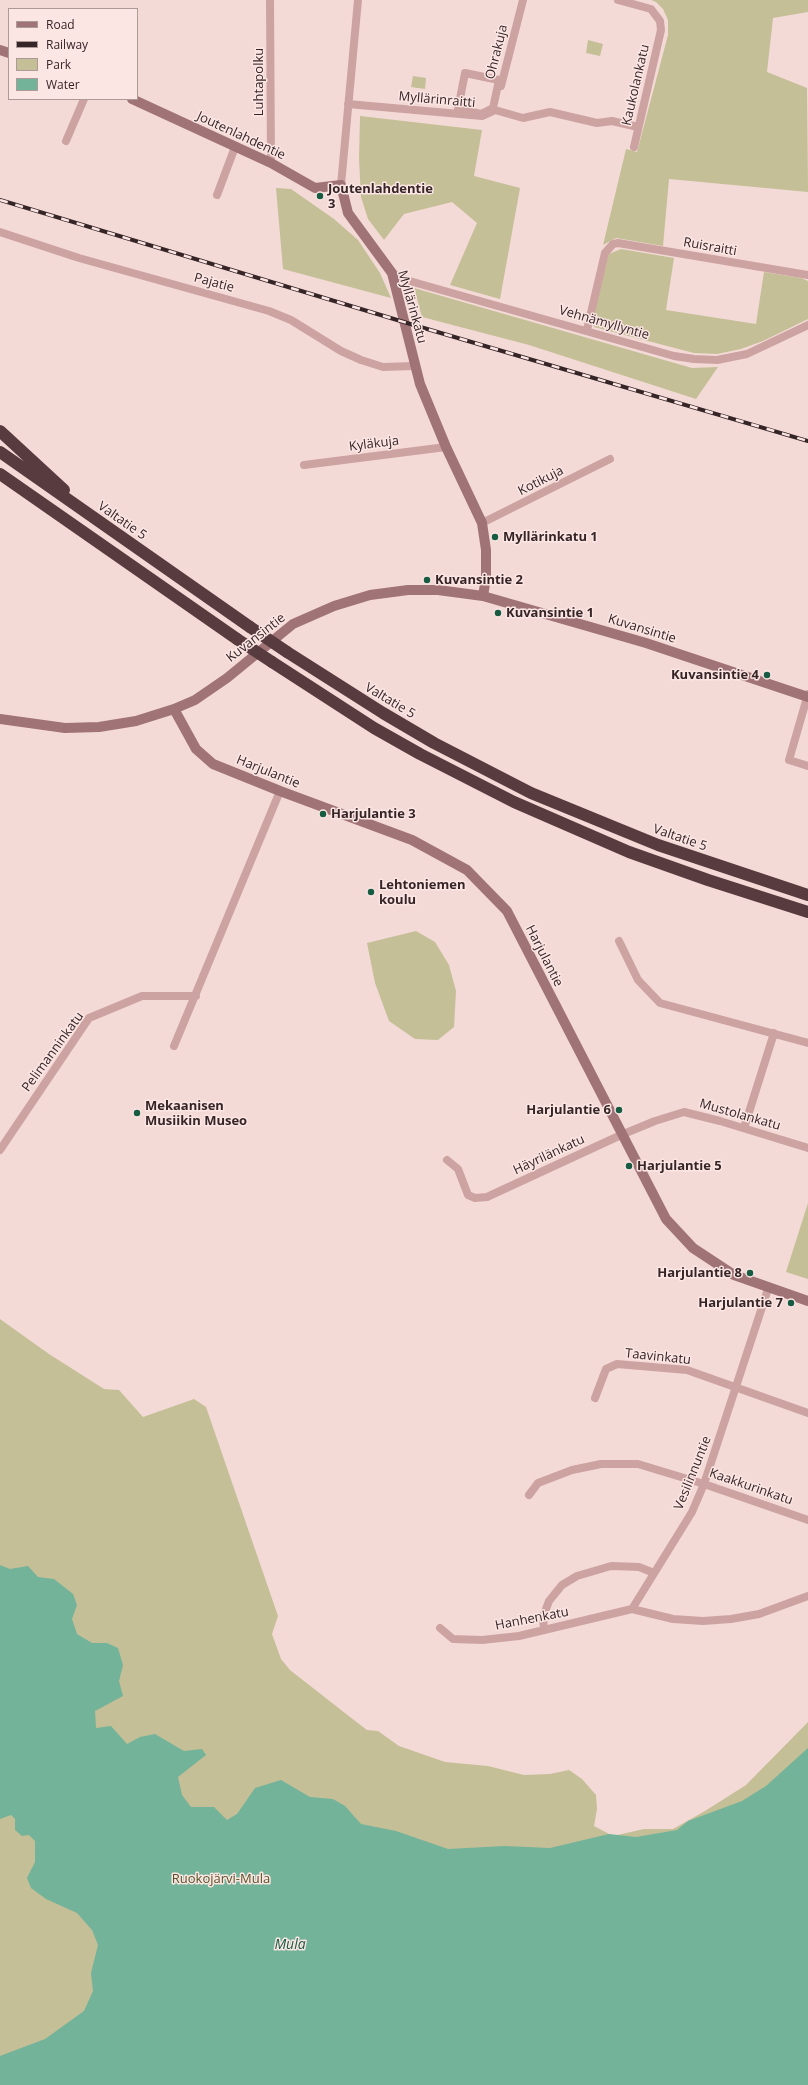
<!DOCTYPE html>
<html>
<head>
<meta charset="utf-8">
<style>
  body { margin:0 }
  #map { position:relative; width:808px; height:2085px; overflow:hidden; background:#f4dad7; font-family:"Open Sans",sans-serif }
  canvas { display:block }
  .legend { position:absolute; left:8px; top:8px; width:130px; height:92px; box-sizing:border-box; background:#fbe6e4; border:1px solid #ac9998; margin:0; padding:5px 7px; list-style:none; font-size:12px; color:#362527 }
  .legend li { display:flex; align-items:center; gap:8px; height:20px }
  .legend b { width:20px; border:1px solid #ac9998 }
</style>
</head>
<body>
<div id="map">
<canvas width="808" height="2085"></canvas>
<ul class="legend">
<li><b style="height:5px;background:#a07377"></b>Road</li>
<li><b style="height:5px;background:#362527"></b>Railway</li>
<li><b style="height:11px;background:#c4bf96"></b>Park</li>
<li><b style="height:11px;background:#73b39a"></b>Water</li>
</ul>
</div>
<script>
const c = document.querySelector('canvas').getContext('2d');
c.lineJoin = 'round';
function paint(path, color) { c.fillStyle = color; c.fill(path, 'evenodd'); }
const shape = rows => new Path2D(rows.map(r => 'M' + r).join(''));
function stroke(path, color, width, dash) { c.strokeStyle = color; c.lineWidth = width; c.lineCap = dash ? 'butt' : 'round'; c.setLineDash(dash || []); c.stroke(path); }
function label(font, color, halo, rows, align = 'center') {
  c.font = font + ' "Open Sans",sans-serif'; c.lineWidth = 3; c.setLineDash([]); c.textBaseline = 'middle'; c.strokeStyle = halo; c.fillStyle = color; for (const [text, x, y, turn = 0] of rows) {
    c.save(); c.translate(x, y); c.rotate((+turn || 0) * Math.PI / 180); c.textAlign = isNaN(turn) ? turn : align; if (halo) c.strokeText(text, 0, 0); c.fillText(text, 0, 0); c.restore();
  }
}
const green = shape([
  [651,0,808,0,808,12,773,18,767,72,807,88,808,192,669,179,663,246,616,238,603,245,626,149,637,152,668,35,668,20,663,9,656,2],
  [588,40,603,44,600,56,586,53],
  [413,76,426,78,425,89,411,87],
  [360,116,482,130,474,176,520,188,500,299,450,285,477,223,452,202,404,214,384,240,368,219,361,197,359,159],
  [276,188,291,189,334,219,358,240,380,273,391,298,283,269],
  [621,249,674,258,666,310,756,324,764,272,801,278,808,281,808,319,763,341,741,349,717,354,694,353,594,327,592,323,607,261,609,254],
  [414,288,692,368,718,367,696,399,529,345,422,317],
  [416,931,435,942,449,965,456,991,454,1027,438,1040,415,1039,389,1021,375,983,367,943],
  [808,1203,808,1279,786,1272],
  [0,1319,49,1354,104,1389,119,1390,143,1417,194,1399,206,1407,278,1616,272,1634,281,1659,290,1670,350,1717,367,1730,378,1731,399,1746,445,1762,488,1766,524,1775,550,1774,569,1770,582,1779,596,1795,597,1809,594,1826,613,1836,644,1829,673,1829,705,1811,746,1785,808,1722,808,2085,0,2085]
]);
const water = shape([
  [0,1565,10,1569,28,1566,38,1577,54,1579,73,1594,77,1605,72,1619,77,1634,92,1643,107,1643,118,1648,123,1665,119,1681,123,1696,95,1711,96,1728,111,1726,127,1744,140,1737,155,1734,184,1751,202,1749,206,1755,178,1777,182,1795,191,1807,214,1807,227,1820,237,1814,255,1788,281,1780,310,1797,333,1799,345,1806,361,1824,396,1831,448,1849,504,1846,550,1848,609,1834,636,1837,677,1830,688,1821,742,1801,766,1786,808,1748,808,2085,0,2085,0,2056,45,2039,84,2011,93,1991,91,1973,98,1945,92,1930,77,1913,46,1899,31,1888,27,1878,35,1862,35,1841,29,1835,22,1836,15,1830,15,1819,11,1815,0,1819]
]);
const street = shape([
  [270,0,271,163],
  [618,0,651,9,660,21,661,30,634,147],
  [465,73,499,80,493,108,481,114,458,109,465,73],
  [501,86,523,0],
  [348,104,482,116,495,110,523,118,550,112,597,123,612,121,638,127],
  [66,141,84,99],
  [341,185,358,0],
  [217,195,235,147],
  [0,232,79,258,269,311,291,320,341,351,361,360,383,367,415,366],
  [392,273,406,280,674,356,694,359,717,360,747,354,808,325],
  [587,330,605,253,613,244,618,243,808,275],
  [304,465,446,447],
  [482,523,610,459],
  [808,694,789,760,808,766],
  [619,941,638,980,660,1003,808,1043],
  [174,1046,280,791],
  [744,1128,774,1033],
  [0,1150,89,1018,142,996,196,996],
  [447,1160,458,1169,468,1195,475,1198,487,1197,621,1135,655,1121,684,1112,720,1121,808,1148],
  [595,1398,606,1369,617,1364,687,1370,808,1413],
  [529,1495,538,1483,572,1470,601,1464,638,1464,704,1484,808,1520],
  [632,1609,673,1619,703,1621,731,1619,759,1614,808,1596],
  [440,1628,453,1639,482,1640,519,1636,632,1609,692,1512,704,1484,768,1289],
  [544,1630,543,1617,549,1601,562,1585,577,1576,611,1566,639,1567,654,1573]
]);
const secondary = shape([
  [0,50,9,53],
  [132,99,271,163,315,188,341,185,348,213,392,273,420,384,446,447,482,523,486,550,486,578,483,596],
  [174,709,196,749,213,764,280,791,412,840,467,870,507,911,666,1219,693,1248,734,1275,808,1301],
  [0,719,65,728,99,727,136,721,174,709,195,700,227,678,293,624,334,606,370,595,408,590,438,590,483,596,646,643,808,697]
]);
const highway = shape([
  [0,431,64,490],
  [0,452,250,627],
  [0,474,237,639],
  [287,652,383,713,434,743,531,793,658,845,808,895],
  [272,662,374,728,420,754,514,802,629,852,708,880,808,912]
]);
const rail = shape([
  [0,200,417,326,808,441]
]);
const highwayBridge = shape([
  [250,627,287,652],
  [237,639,272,662]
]);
const markers = [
  [320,196,4,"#175c42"],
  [495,537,4,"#175c42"],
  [427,580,4,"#175c42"],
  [498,613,4,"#175c42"],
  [767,675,4,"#175c42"],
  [323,814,4,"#175c42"],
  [371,892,4,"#175c42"],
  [619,1110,4,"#175c42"],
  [137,1113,4,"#175c42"],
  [629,1166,4,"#175c42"],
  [750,1273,4,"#175c42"],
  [791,1303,4,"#175c42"]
];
const streetNames = [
  ["Ohrakuja",497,52,-76],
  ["Luhtapolku",259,82,-90],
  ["Kaukolankatu",636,85,-77],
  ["Myllärinraitti",437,100,5],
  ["Joutenlahdentie",241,136,25],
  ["Ruisraitti",710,247,10],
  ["Pajatie",214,283,15],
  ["Myllärinkatu",412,307,74],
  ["Vehnämyllyntie",604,323,16],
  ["Kyläkuja",374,444,-7],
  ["Kotikuja",541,481,-27],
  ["Valtatie 5",122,521,35],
  ["Kuvansintie",642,629,17],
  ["Kuvansintie",256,638,-38],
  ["Valtatie 5",390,701,31],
  ["Harjulantie",268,772,22],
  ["Valtatie 5",680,838,19],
  ["Harjulantie",544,956,63],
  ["Pelimanninkatu",53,1052,-54],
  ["Mustolankatu",740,1115,16],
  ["Häyrilänkatu",549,1155,-25],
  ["Taavinkatu",658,1357,6],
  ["Vesilinnuntie",693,1473,-68],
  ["Kaakkurinkatu",751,1487,19],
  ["Hanhenkatu",532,1619,-11]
];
const poiNames = [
  ["Joutenlahdentie",328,189],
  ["3",328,204],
  ["Myllärinkatu 1",503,537],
  ["Kuvansintie 2",435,580],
  ["Kuvansintie 1",506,613],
  ["Kuvansintie 4",759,675,"right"],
  ["Harjulantie 3",331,814],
  ["Lehtoniemen",379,885],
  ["koulu",379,900],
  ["Mekaanisen",145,1106],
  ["Musiikin Museo",145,1121],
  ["Harjulantie 6",611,1110,"right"],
  ["Harjulantie 5",637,1166],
  ["Harjulantie 8",742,1273,"right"],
  ["Harjulantie 7",783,1303,"right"]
];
const parkNames = [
  ["Ruokojärvi-Mula",221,1879]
];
const waterNames = [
  ["Mula",290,1945]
];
paint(green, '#c4bf96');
paint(water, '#73b39a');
stroke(street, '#cda3a2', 8);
stroke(secondary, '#a07377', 10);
stroke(highway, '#583b3f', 12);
stroke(rail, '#362527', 4);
stroke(rail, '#fbe6e4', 2.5, [8]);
stroke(highwayBridge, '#583b3f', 12);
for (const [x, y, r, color] of markers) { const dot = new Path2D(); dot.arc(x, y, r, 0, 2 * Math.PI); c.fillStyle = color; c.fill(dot); stroke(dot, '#fbe6e4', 1.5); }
label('13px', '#362527', '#fbe6e4', streetNames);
label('bold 13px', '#362527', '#fbe6e4', poiNames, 'left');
label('13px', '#575326', '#fbe6e4', parkNames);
label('italic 14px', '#175c42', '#fbe6e4', waterNames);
</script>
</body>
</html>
